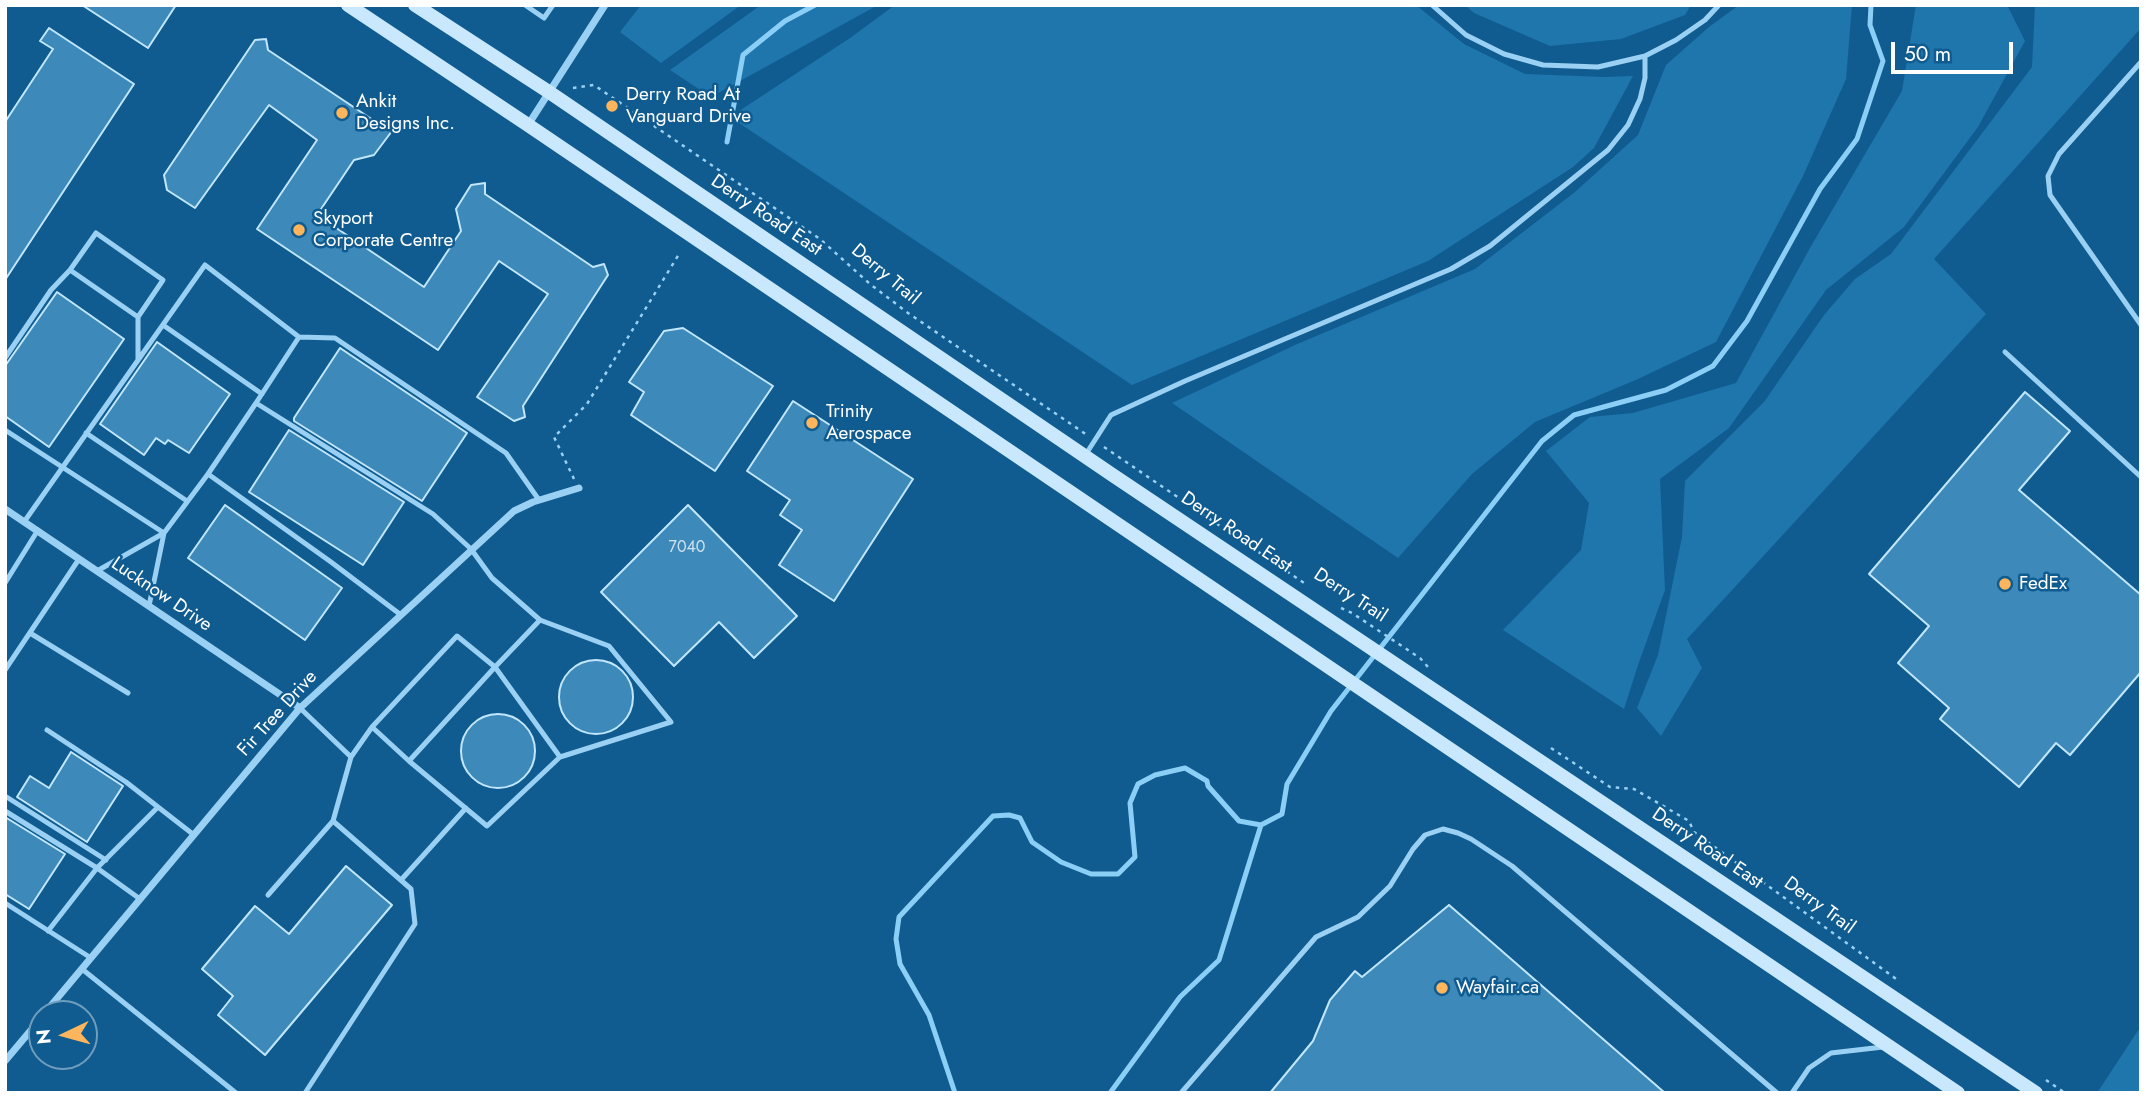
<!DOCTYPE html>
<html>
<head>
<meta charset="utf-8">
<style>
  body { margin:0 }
  #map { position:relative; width:2146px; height:1098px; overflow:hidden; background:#105c90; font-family:Jost,sans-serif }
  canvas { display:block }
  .frame { position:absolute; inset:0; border:7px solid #fff; pointer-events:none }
  .north { position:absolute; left:28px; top:1000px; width:70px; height:70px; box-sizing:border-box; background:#105c90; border:2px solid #709dbc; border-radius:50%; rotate:265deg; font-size:19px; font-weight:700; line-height:28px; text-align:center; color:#fff }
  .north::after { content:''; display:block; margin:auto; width:24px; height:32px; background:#ffb55c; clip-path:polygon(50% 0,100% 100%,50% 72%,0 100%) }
  .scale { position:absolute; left:1891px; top:42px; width:122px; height:32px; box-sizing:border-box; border:4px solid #fff; border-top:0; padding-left:9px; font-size:21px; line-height:24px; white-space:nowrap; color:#fff; -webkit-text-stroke:5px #105c90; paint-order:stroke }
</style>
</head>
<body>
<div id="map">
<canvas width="2146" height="1098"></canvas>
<div class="frame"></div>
<div class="north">N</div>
<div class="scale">50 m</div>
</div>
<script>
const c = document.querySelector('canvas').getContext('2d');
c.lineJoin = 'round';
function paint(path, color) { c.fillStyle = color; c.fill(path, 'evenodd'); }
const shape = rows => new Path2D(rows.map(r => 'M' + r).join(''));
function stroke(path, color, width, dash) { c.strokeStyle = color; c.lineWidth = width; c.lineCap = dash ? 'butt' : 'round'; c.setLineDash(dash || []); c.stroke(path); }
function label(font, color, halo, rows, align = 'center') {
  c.font = font + ' Jost,sans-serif'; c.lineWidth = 5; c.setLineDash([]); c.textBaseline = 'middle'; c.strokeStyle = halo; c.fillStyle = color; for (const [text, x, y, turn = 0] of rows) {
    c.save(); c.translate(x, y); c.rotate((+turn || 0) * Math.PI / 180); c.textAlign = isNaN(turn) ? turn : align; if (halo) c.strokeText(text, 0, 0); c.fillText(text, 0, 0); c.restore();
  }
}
const green = shape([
  [641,5,741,5,661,63,620,32],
  [761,5,878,5,711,97,670,70],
  [895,5,1416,5,1464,44,1525,74,1604,77,1633,76,1594,148,1573,167,1428,261,1132,385,730,117,850,38],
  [1465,5,1691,5,1685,15,1621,39,1550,46,1474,13],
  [1739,5,1852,5,1846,79,1803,176,1716,342,1638,379,1535,422,1472,474,1398,558,1172,403,1295,345,1475,269,1575,192,1638,135,1666,65,1709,27],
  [1916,5,2007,5,2025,41,1978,127,1904,227,1826,290,1729,428,1660,479,1665,590,1638,665,1624,709,1503,630,1581,550,1589,503,1546,451,1590,417,1633,413,1736,383,1810,248,1902,91],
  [2035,5,2141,5,2141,28,1934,259,1986,314,1687,639,1702,668,1661,736,1637,708,1658,655,1682,537,1685,481,1764,402,1824,315,1855,279,1891,254,2032,67],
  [2141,1026,2141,1093,2097,1093]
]);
const stream = shape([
  [727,142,743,55,785,21,815,5],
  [955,1093,929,1015,900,964,896,939,899,917,993,816,1009,815,1020,818,1032,842,1061,862,1091,874,1118,874,1135,857,1130,803,1138,784,1155,775,1185,768,1207,781,1208,786,1239,821,1261,825,1282,814,1287,784,1331,711,1542,441,1574,415,1666,390,1713,366,1747,321,1820,189,1857,139,1883,61,1870,25,1871,5],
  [1110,1093,1180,997,1219,960,1261,825]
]);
const building = shape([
  [82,5,176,5,148,48,82,5],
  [49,28,134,84,5,280,5,122,53,49,40,41,49,28],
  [266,39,268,50,376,122,388,119,392,131,374,155,354,160,317,215,424,287,461,231,456,209,471,185,485,183,485,194,593,267,604,264,608,275,523,406,525,417,514,421,477,397,548,294,499,261,438,350,257,229,317,140,269,105,195,208,167,190,164,175,255,40,266,39],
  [57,292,124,339,49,447,5,416,5,366,57,292],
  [683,328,773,386,715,471,631,415,644,392,629,382,664,331,683,328],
  [157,342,230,394,189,453,168,440,165,444,156,438,144,455,100,424,157,342],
  [340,348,467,433,422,501,294,421,294,418,340,348],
  [2025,392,2070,431,2019,490,2141,595,2141,672,2070,755,2056,743,2019,787,1940,719,1949,708,1898,663,1929,626,1869,574,2025,392],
  [793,401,913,479,834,601,779,565,802,530,780,515,790,500,747,471,793,401],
  [289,430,404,502,363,565,249,492,289,430],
  [225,505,342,588,305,640,188,558,225,505],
  [688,505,797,616,754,658,719,622,674,666,601,592,688,505],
  '559 697a37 37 0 1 1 74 0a37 37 0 1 1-74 0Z',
  '461 751a37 37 0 1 1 74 0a37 37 0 1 1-74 0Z',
  [71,752,123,786,87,842,17,797,30,776,49,788,71,752],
  [5,817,65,854,29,909,5,894,5,817],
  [346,866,392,905,265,1055,218,1015,233,996,202,969,255,906,289,934,346,866],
  [1449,905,1665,1093,1270,1093,1313,1041,1330,1000,1355,971,1362,977,1449,905]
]);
const path = shape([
  [573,88,594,85,820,239,870,284,908,313,1087,435],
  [1104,447,1307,585],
  [574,479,554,437,587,404,679,254],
  [1341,608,1352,613,1420,658,1428,667],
  [1551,748,1610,787,1634,789,1689,821,1694,832,1899,981],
  [2046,1080,2065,1093]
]);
const lane = shape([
  [525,5,544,18,553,5],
  [1432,5,1466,35,1504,54,1543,65,1598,67,1645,56,1676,40,1705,20,1719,5],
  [2141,62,2059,154,2048,176,2050,195,2141,325],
  [70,270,138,317],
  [163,325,262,394],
  [2005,352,2141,477],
  [5,358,51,290,70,270,96,233,163,280,138,317,138,359],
  [256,403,299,337,335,338,506,453,539,500],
  [5,430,164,533],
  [86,433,187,501],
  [1086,454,1111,415,1185,381,1451,269,1490,246,1608,150,1628,125,1640,99,1645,78,1645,56],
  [24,522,205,265,299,337],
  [97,571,164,533,208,474],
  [5,583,38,530],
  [149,606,164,533],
  [401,615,331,562,208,474,256,403,433,514,471,549,492,578,540,620,495,667,560,757],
  [30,633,128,693],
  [5,670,79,559],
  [300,708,351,757],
  [47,730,126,782,158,807],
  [409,761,487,826,560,757,671,722,609,646,540,620],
  [5,796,106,860],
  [5,811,97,868,48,931],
  [333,821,351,757,372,727,457,636,495,667,409,761,372,727],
  [401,880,466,808],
  [268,895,333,821,411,889,415,924,305,1093],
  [140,899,97,868,158,807,194,835],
  [5,903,91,958],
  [82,969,236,1093],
  [1181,1093,1316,937,1358,917,1390,886,1413,849,1425,835,1443,829,1458,833,1471,839,1512,866,1777,1093],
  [1792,1093,1809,1068,1831,1053,1883,1047]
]);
const street = shape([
  [528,125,605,5],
  [5,509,300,708],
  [44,1014,300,708,514,511,533,502,579,488],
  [5,1061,42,1017]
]);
const secondary = shape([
  [348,5,528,125,1958,1093],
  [415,5,549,92,1114,476,2036,1093]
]);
const markers = [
  [612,106,7,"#ffb55c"],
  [342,113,7,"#ffb55c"],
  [299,230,7,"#ffb55c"],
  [812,423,7,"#ffb55c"],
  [2005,584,7,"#ffb55c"],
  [1442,988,7,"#ffb55c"]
];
const numberNames = [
  ["7040",687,548]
];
const poiNames = [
  ["Derry Road At",626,95],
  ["Vanguard Drive",626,117],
  ["Ankit",356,102],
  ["Designs Inc.",356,124],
  ["Skyport",313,219],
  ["Corporate Centre",313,241],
  ["Trinity",826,412],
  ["Aerospace",826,434],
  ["FedEx",2019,584],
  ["Wayfair.ca",1456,988]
];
const streetNames = [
  ["Derry Road East",766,216,34],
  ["Derry Trail",885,275,40],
  ["Derry Road East",1236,533,34],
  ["Lucknow Drive",161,595,34],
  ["Derry Trail",1350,596,33],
  ["Fir Tree Drive",278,714,-48],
  ["Derry Road East",1707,849,34],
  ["Derry Trail",1819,906,36]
];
paint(green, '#1e76ad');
stroke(stream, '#8bcef6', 5);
paint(building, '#3d89ba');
stroke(building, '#c1e6fd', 2);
stroke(path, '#9ad0f3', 2.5, [3.5, 5]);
stroke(lane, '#9ad0f3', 5);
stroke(street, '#9ad0f3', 7);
stroke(secondary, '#c9e8fd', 14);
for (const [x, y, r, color] of markers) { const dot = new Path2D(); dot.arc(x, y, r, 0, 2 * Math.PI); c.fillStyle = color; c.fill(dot); stroke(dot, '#105c90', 2.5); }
label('16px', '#cee2ee', null, numberNames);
label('19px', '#fff', '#105c90', poiNames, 'left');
label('19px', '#fff', '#105c90', streetNames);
</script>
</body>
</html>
